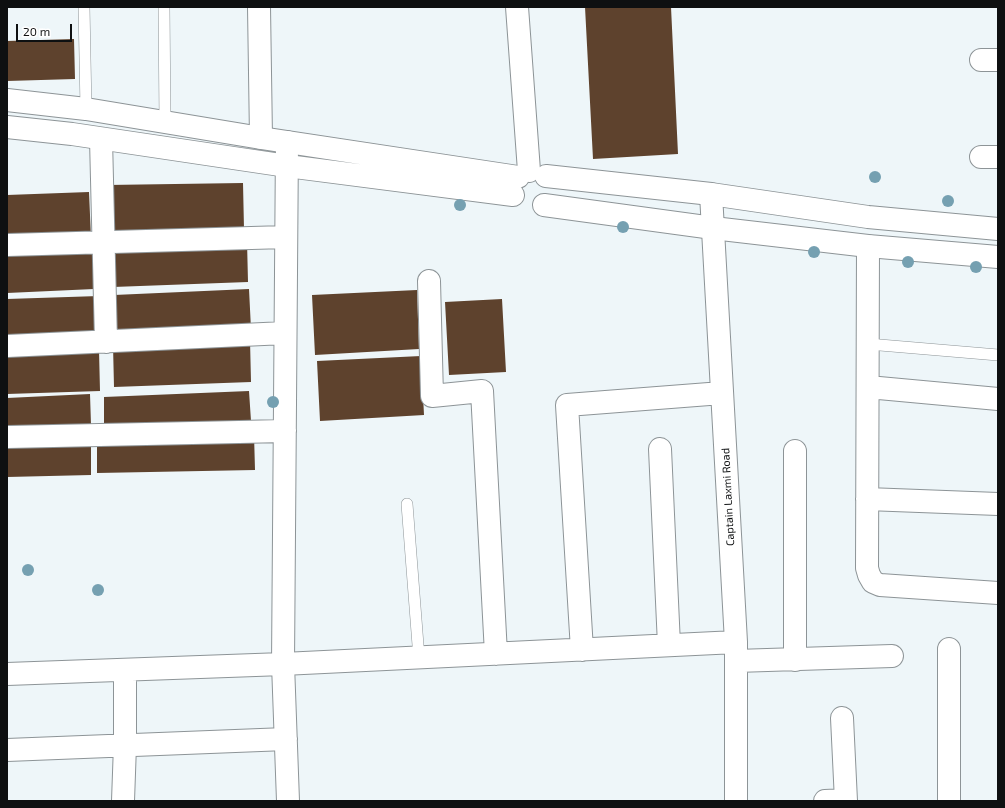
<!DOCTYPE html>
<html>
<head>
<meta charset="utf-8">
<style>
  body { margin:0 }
  #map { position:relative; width:1005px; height:808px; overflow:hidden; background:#eef6f9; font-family:"Exo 2",sans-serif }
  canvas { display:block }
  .frame { position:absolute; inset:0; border:8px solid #0e1011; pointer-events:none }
  .scale { position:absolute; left:16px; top:24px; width:56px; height:18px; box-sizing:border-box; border:2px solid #0e1011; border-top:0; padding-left:5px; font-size:12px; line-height:14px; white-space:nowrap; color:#0e1011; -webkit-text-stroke:3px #fff; paint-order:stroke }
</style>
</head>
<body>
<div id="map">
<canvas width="1005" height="808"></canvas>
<div class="frame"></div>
<div class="scale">20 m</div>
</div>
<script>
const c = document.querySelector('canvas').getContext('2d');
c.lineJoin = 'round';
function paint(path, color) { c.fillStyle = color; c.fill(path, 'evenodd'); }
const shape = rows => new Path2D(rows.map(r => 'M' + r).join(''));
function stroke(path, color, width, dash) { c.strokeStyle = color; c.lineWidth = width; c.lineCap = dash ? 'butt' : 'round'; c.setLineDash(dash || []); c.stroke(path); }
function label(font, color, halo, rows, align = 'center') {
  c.font = font + ' "Exo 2",sans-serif'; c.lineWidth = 4; c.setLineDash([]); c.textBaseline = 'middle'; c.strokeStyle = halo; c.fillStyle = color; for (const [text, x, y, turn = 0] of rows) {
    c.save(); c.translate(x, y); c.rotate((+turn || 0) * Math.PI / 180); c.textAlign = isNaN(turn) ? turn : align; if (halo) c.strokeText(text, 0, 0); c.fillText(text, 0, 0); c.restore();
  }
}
const building = shape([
  [585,7,671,7,678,154,593,159],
  [74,39,75,79,7,81,7,41],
  [243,183,244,229,109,234,107,185],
  [89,192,91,238,7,241,7,195],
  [247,241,248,282,113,287,111,247],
  [93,247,94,289,7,293,7,251],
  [249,289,251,329,116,335,114,295],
  [417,290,419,349,315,355,312,295],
  [99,296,101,337,7,341,7,299],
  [502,299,506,372,449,375,445,302],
  [250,340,251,382,114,387,113,345],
  [99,350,100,391,7,394,7,353],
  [421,356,424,415,320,421,317,361],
  [249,391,251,421,104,426,104,397],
  [90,394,91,425,7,430,7,398],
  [254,434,255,470,97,473,97,437],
  [91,442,91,475,7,477,7,444]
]);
const service = shape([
  [84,7,86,109],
  [164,7,165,122],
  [868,344,998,355],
  [407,504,419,658]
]);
const minor = shape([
  [259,7,261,138],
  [517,7,529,171],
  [981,60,998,60],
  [101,139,106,342],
  [287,142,283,664,288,801],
  [981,157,998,157],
  [711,194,736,642,736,801],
  [7,245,286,237],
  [868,246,867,568,869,575,873,582,880,585,998,593],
  [429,281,432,396,482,391,496,654],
  [7,346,285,333],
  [868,387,998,399],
  [7,437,285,431],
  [660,449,669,645],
  [795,451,795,660],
  [867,499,998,504],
  [949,649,949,801],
  [582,650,567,405,722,393],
  [736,661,892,656],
  [7,674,283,664,736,642],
  [842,718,846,801],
  [7,750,286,739],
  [123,801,125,745,125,670],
  [825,801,846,800]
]);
const tertiary = shape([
  [7,100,86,109,261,138,518,177],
  [7,127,72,134,287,166,513,195],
  [546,176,711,194,868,217,998,229],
  [544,205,713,228,868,246,998,257]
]);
const trees = [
  [875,177],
  [948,201],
  [460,205],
  [623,227],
  [814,252],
  [908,262],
  [976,267],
  [273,402],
  [28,570],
  [98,590]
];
const streetNames = [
  ["Captain Laxmi Road",728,497,-93]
];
paint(building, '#5e422d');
stroke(service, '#8d9497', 12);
stroke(minor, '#8d9497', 24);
stroke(tertiary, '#8d9497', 24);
stroke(service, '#fff', 11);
stroke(minor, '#fff', 22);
stroke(tertiary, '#fff', 22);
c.fillStyle = '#75a0b1';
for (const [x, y] of trees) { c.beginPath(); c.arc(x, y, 6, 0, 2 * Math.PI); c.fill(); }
label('11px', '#0e1011', '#fff', streetNames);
</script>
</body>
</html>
